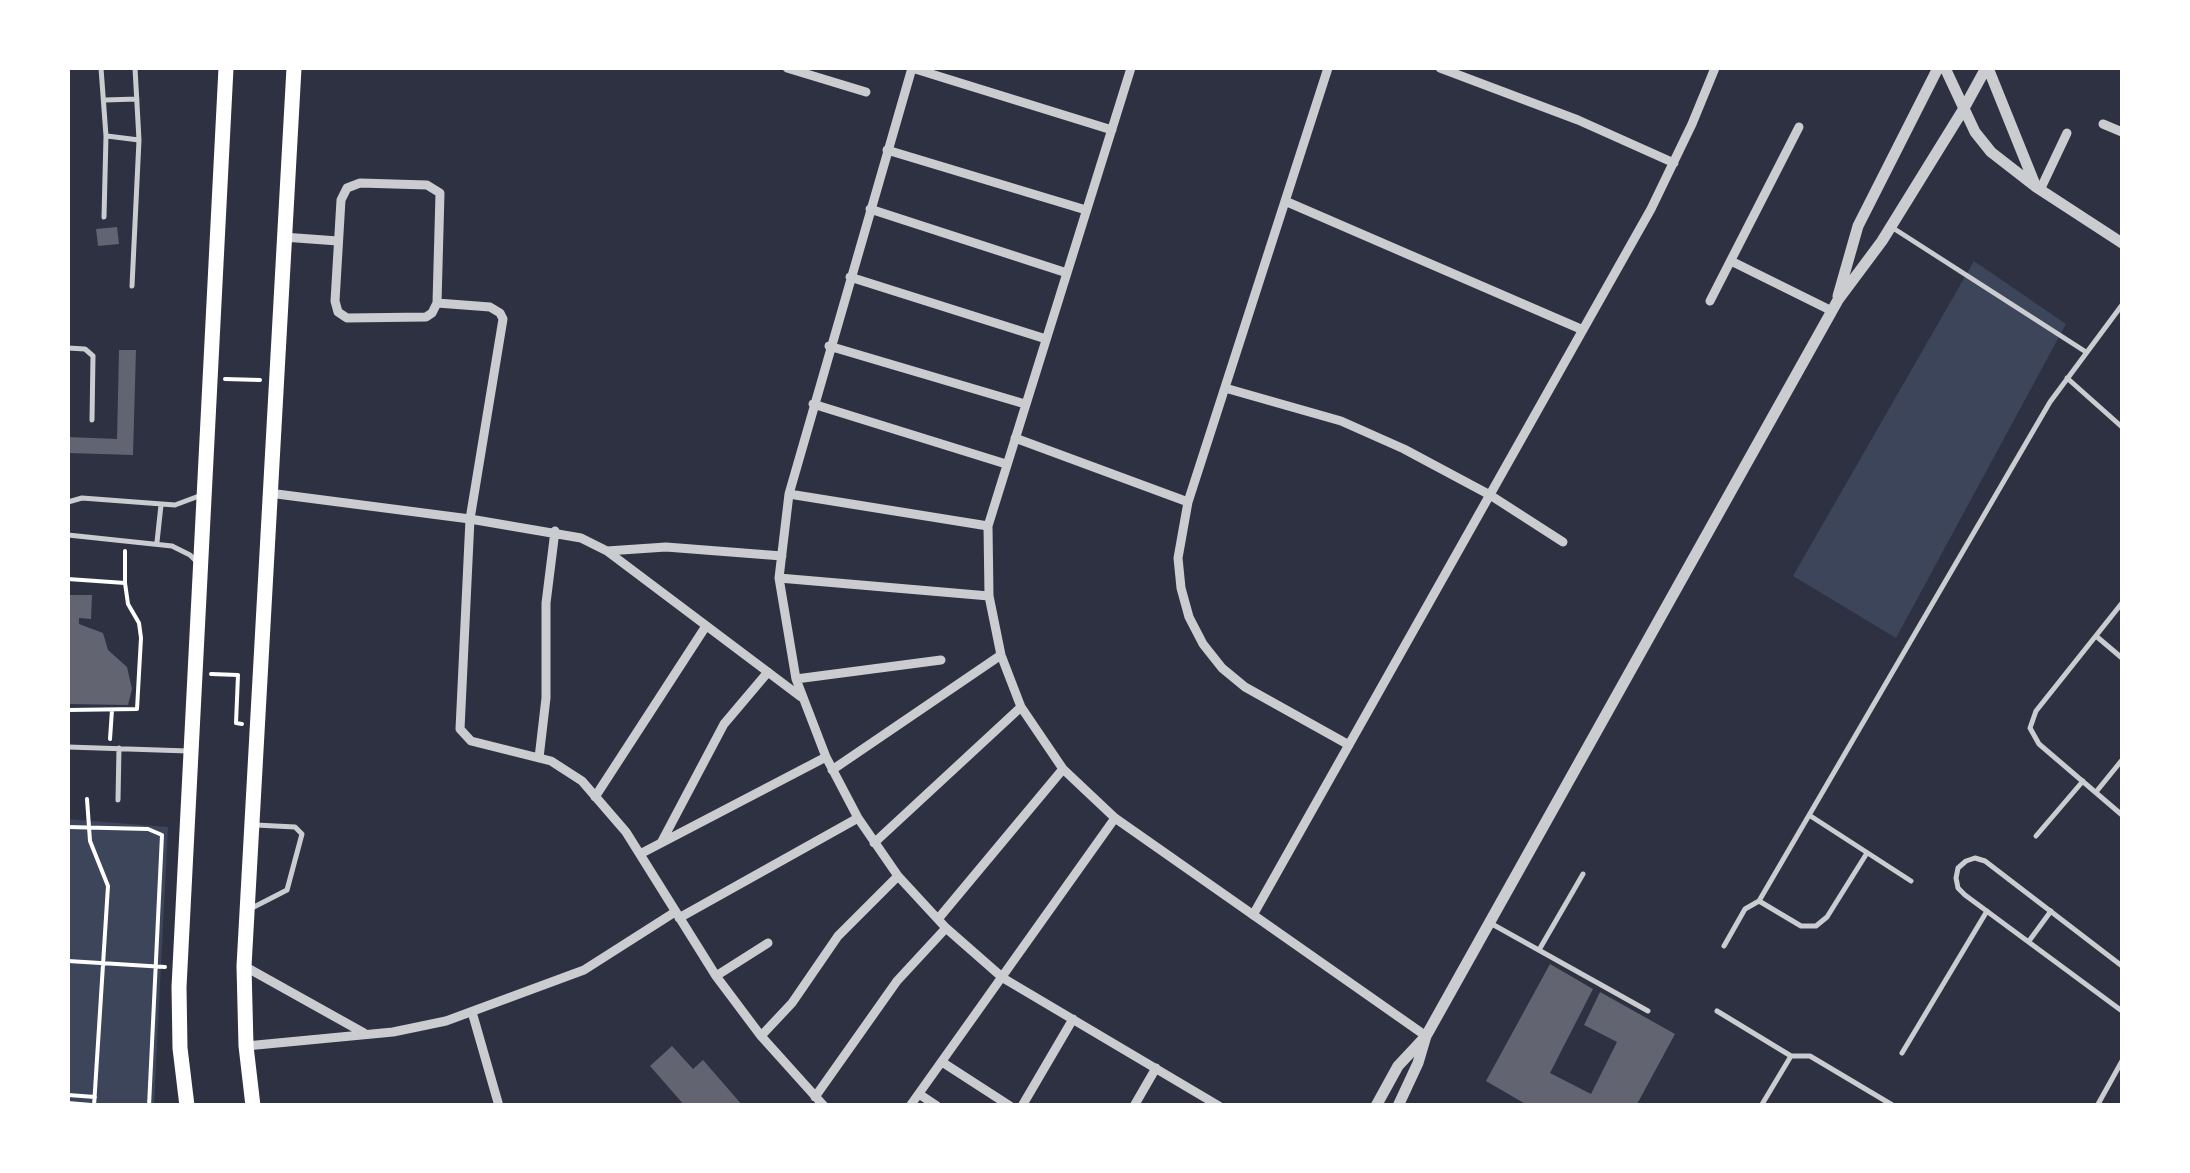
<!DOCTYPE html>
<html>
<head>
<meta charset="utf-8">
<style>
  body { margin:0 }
  #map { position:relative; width:2190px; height:1173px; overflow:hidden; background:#2d3142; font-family:Literata,serif }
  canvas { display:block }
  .frame { position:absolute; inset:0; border:70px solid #fff; pointer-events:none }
</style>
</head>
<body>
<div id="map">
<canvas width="2190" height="1173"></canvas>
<div class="frame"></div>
</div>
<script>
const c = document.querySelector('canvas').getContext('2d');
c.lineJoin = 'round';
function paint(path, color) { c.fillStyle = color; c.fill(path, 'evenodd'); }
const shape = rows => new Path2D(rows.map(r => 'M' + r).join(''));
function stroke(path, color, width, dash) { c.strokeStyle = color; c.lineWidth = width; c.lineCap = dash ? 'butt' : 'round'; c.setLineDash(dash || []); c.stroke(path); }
const green = shape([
  [1974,261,2066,324,1896,638,1793,576],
  [68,819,168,827,154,1105,68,1105]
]);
const building = shape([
  [117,227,119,244,98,246,96,229],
  [119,350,136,350,133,455,68,453,68,437,117,439],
  [68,595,92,595,91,619,79,618,79,624,103,633,108,650,127,667,132,689,128,705,68,704],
  [1550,964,1593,989,1550,1073,1591,1094,1617,1042,1584,1025,1600,992,1675,1034,1636,1106,1529,1106,1486,1081],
  [672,1046,693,1069,703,1060,743,1106,685,1106,650,1066]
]);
const path = shape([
  [225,379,260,380],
  [68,579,125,583,128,604,139,623,141,638,137,709,68,710],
  [125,582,125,551],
  [211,674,238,675,236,723,242,724],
  [110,739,112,710],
  [87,799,90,841,108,886,94,1106],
  [68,827,148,829,162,835,149,1106],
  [68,961,165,967],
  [68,1095,95,1097],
  [68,1103,103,1106]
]);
const service = shape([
  [101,68,106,136,104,217],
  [105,100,137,99],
  [107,136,139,140],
  [1893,228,2086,352],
  [132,286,139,140,135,68],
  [68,348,85,349,93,356,92,420],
  [2067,378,2122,427],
  [68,502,82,498,175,505,199,496],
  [68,535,172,546,190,555,198,563],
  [157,542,161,505],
  [2122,603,2036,711,2030,728,2039,744,2122,815],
  [2096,636,2122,658],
  [68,747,188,751],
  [2096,792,2122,760],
  [118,800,119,748],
  [1809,815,1911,881],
  [2036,836,2083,781],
  [1759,901,1801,926,1816,926,1827,917,1867,853],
  [250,909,287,890,302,834,295,827,256,825],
  [1492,924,1648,1011],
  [2029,941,2051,911],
  [1724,946,1745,909,1759,901,2050,402,2122,305],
  [1539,950,1583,874],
  [2122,966,1985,861,1975,858,1966,861,1958,868,1956,878,1958,888,1965,895,2122,1011],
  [1717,1011,1791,1056,1810,1056,1894,1106],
  [1902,1053,1987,911],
  [1761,1106,1791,1056],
  [2097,1106,2122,1061]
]);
const minor = shape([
  [787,68,866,92],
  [912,68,789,494,779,578,796,679,826,757,858,818,898,876,946,928,1003,978,1219,1106],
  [912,68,1112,130],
  [1131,68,988,526,989,596,1001,655,1021,707,1063,769,1115,818,1426,1036],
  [1328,68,1188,502,1178,558,1181,588,1189,617,1203,644,1222,668,1245,687,1349,745],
  [1440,68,1578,120,1674,163],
  [2103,124,2122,132],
  [887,150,1086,210],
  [360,183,427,185,440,193,437,303,432,313,426,317,347,318,338,312,335,301,341,200,347,188,360,183],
  [2040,190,2067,133],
  [1285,201,1583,330],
  [870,209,1067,273],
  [283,237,338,241],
  [1731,261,1832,311],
  [850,277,1046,339],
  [1710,301,1799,127],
  [437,303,490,307,500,313,503,319,470,519,460,729,471,741,551,761,582,781,626,832,716,976,761,1036,824,1106],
  [829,346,1025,404],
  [1225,388,1341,421,1404,449,1490,495,1563,542],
  [813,404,1006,464],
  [1015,438,1188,502],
  [269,493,470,519,581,538,607,551,801,697],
  [789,494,988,526],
  [607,551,666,547,782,556],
  [779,578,989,596],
  [796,679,941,660],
  [539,758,546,698,546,603,555,531],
  [832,770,1001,655],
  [595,797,706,626],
  [661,843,724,724,768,672],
  [874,843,1021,707],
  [640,854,826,757],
  [1253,915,1651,209,1692,124,1715,68],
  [679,918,858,818],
  [938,919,1063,769],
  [244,966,364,1033],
  [716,976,768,943],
  [472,1012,499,1106],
  [761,1036,792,1003,838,936,898,876],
  [246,1046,393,1032,446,1021,584,970,675,912],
  [942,1062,1010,1106],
  [919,1094,937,1106],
  [815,1097,897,981,946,928],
  [910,1106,1115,818],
  [1022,1106,1073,1019],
  [1134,1106,1156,1068]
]);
const tertiary = shape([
  [1945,68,1975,132,1991,152,2036,187,2122,243],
  [1988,68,2036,187],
  [1838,296,1858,226,1938,68],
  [1376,1106,1398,1066,1426,1036],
  [1398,1106,1418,1063,1426,1036,1838,300,1882,241,1963,110,1986,68]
]);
const primary = shape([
  [187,1106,180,1048,179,987,226,68],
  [253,1106,246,1046,244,966,294,68]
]);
paint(green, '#3c4559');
paint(building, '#626471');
stroke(path, '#fff', 4);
stroke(service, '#caccd0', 5);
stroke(minor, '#caccd0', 9);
stroke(tertiary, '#caccd0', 11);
stroke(primary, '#fff', 15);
</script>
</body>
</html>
